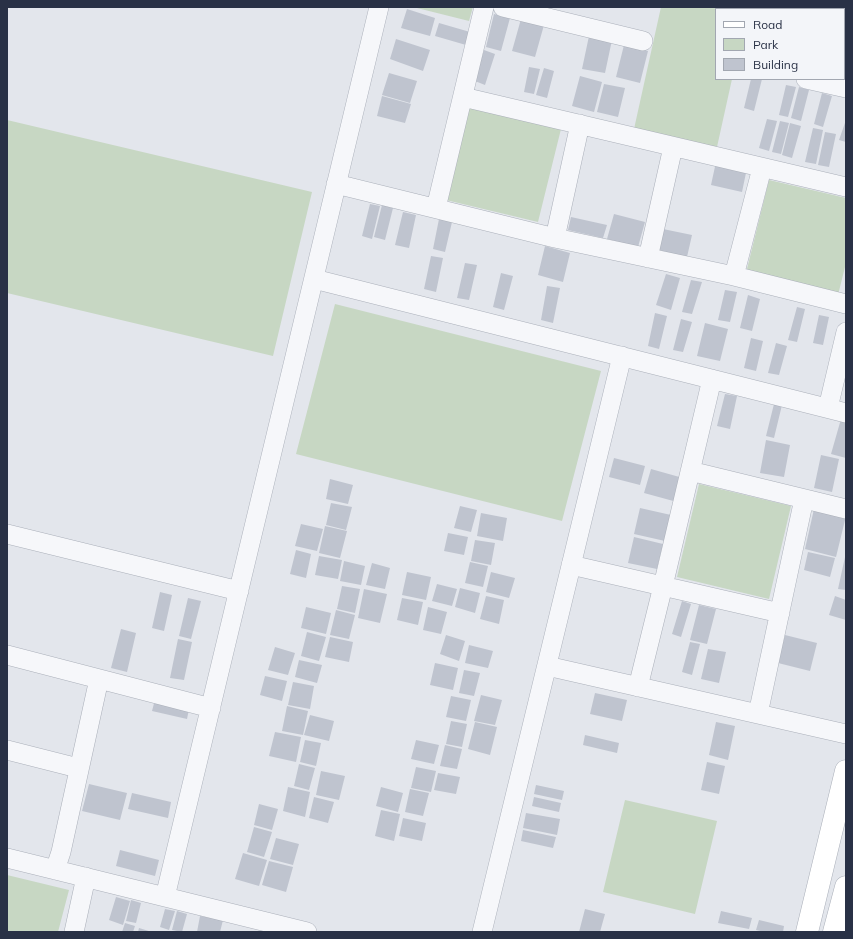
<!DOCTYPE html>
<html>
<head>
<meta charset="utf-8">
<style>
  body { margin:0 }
  #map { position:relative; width:853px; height:939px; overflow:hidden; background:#e3e6ec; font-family:Mulish,sans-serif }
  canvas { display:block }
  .frame { position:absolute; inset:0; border:8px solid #293146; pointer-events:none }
  .legend { position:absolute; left:715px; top:8px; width:130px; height:72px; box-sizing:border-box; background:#f3f5f9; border:1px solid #a2a7b1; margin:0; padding:5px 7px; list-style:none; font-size:12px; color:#293146 }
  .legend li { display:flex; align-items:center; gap:8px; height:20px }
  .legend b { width:20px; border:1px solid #a2a7b1 }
</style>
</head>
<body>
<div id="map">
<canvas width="853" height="939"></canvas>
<div class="frame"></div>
<ul class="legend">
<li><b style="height:5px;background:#fff"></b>Road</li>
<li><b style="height:11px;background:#c7d7c3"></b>Park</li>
<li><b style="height:11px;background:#bfc4cf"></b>Building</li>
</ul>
</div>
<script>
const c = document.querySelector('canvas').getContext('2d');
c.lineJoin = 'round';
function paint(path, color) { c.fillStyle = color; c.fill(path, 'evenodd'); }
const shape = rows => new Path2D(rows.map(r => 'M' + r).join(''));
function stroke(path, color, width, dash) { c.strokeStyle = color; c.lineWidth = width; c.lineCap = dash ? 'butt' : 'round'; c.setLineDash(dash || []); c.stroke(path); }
const green = shape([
  [413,7,473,7,469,21],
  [661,7,748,7,748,9,716,9,716,79,732,79,717,147,634,129],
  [469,107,561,129,538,222,446,200],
  [7,120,312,192,273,356,7,293],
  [769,180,846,198,846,263,838,295,746,273],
  [335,304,601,371,562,521,296,454],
  [699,484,791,506,769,599,677,577],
  [625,800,717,821,695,914,603,892],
  [7,875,69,890,58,932,7,932]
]);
const building = shape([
  [832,7,845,7,844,9,832,9],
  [407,9,435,18,430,36,401,28],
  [494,14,510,18,501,51,486,47],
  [521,19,544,25,535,57,512,51],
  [439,23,470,32,466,45,435,36],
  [589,36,612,40,605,73,582,69],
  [396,39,430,50,423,71,390,59],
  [624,45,648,51,640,83,616,77],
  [846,47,846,73,844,72,844,53],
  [484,50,495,54,485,85,475,81],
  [529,67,540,69,534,94,524,92],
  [544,68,554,71,547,98,536,95],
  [389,73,417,81,410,103,382,95],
  [580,76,602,82,594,112,572,106],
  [751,79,762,79,754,111,744,108],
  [604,84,625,88,618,117,597,112],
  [786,85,796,87,788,117,779,115],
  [799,87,809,90,801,121,791,118],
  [822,93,832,96,823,127,814,124],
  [382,96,411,104,405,123,377,116],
  [767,119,777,121,769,151,759,148],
  [846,120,846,142,839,140],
  [780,121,789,123,781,154,772,152],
  [790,123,801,126,792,158,782,155],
  [813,128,823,130,816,164,805,162],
  [825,132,836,134,829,167,818,165],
  [716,162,747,168,742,192,711,185],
  [370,204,380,206,372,239,362,236],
  [382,205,393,208,385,240,374,237],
  [403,212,416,215,409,248,395,245],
  [614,214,645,222,638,247,607,239],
  [571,217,607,225,603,238,568,230],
  [439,219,452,222,445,252,433,249],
  [663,229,692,235,687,257,658,250],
  [545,246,570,253,563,282,538,275],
  [431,256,443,258,436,292,424,289],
  [465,263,477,265,469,300,457,298],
  [501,273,513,276,504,310,493,307],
  [666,274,680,278,671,310,656,305],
  [691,280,702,282,692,314,682,312],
  [547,286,560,288,553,323,541,320],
  [725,290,737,292,730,322,718,320],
  [748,295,760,299,752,331,740,328],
  [797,307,805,309,797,342,788,340],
  [655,313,667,316,659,349,648,346],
  [819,315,829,317,823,345,813,343],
  [681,319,692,322,683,352,673,350],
  [705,323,728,329,720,361,697,356],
  [751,338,763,341,756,371,744,368],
  [776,343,787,346,779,375,768,373],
  [725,394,737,396,730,429,717,426],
  [774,404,782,405,774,438,766,436],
  [841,419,846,420,846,458,831,454],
  [766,440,790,445,784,477,760,473],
  [821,455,839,459,832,492,814,488],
  [614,458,645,466,640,485,609,477],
  [651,469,683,478,677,502,644,493],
  [330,479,353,485,348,504,326,499],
  [331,503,352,507,346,530,326,525],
  [460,506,477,510,471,532,454,528],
  [640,508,671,515,665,541,634,534],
  [814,509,846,516,836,557,805,549],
  [481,513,507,518,503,541,477,536],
  [301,524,323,529,317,551,295,546],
  [325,526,347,531,340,558,319,553],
  [448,533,468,537,464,555,444,551],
  [634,537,663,544,657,569,628,563],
  [475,540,495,543,491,565,471,561],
  [296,550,311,554,306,578,290,574],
  [808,552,835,558,830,577,804,570],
  [319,556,342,560,338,579,315,575],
  [845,557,846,557,846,590,838,589],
  [344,561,365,566,361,585,340,581],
  [470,562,488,566,483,587,465,583],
  [372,563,390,568,385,589,366,585],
  [407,572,431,577,426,600,402,595],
  [491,572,515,578,509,598,486,592],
  [437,584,457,589,452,606,432,601],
  [342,586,360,589,355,613,337,609],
  [460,588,480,593,475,613,455,607],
  [364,589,387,594,380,623,358,618],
  [160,592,172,595,164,631,152,628],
  [486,596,504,600,499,624,480,619],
  [835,596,846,600,846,620,829,615],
  [188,598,201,601,191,639,179,636],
  [402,598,423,602,418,625,397,620],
  [682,601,691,604,681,637,672,634],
  [699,605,716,609,707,644,690,640],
  [306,607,331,613,326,634,301,628],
  [428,607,447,612,441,634,423,630],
  [336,610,355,615,349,639,330,635],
  [121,629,136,633,127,672,111,668],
  [307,632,326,637,319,661,301,656],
  [446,635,465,641,459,661,440,654],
  [785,635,817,643,810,671,778,663],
  [330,637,353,642,349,662,325,657],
  [178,639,192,642,184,680,170,678],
  [690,642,700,644,692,675,682,672],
  [469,645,493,651,488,668,465,663],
  [275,647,295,653,288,675,268,670],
  [708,649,726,652,719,683,701,679],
  [299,660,322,665,317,683,295,677],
  [435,663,458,668,453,690,430,685],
  [464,670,480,673,474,696,459,693],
  [265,676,287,681,282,701,260,695],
  [293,682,314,686,310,709,288,705],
  [595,693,627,700,622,721,590,714],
  [481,695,502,700,495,725,474,721],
  [156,696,190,704,187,719,152,711],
  [451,696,471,700,466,721,446,717],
  [287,706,308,711,303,735,282,731],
  [310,715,334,721,329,741,304,735],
  [451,721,467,724,462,747,446,744],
  [475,722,497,727,490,755,468,749],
  [716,722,735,726,728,760,709,755],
  [275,732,301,737,296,762,269,756],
  [585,735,619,743,617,753,583,745],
  [305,740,321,743,316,766,300,762],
  [416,740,439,745,434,764,411,759],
  [445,745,462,749,457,769,440,766],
  [707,762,725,766,719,794,701,790],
  [299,764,315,768,309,790,294,786],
  [416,767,436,771,431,792,411,788],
  [321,771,345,776,339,800,316,795],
  [438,773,460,777,456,794,434,790],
  [89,784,127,793,120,820,82,811],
  [536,785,564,791,562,800,534,794],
  [288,787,310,792,305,817,283,811],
  [381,787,403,793,398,812,376,806],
  [410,789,429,793,423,816,405,812],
  [132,793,171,802,168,818,128,809],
  [314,797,334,802,328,823,309,818],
  [534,797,561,803,559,812,532,806],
  [259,804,278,809,272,830,254,825],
  [381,810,400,814,394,841,375,836],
  [526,813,560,819,557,835,523,828],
  [403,818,426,823,422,841,399,836],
  [254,827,272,832,264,857,247,852],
  [523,830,556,837,553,848,521,841],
  [276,838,299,844,293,865,270,859],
  [120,850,159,860,155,876,116,866],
  [243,853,267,860,259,886,235,879],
  [269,861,293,867,286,892,262,885],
  [116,897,130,901,123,925,109,920],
  [131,900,141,903,136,923,126,921],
  [165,909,175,911,169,930,160,927],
  [585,909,605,914,600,932,579,932],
  [177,911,187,914,182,932,172,930],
  [721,911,752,918,749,929,718,923],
  [200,916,223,920,220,932,197,932],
  [759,920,784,926,783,932,765,932,756,930],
  [125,923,135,926,133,932,122,932],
  [139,928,152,932,138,932]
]);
const street = shape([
  [503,7,643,41],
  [765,9,766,7],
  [806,79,846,88],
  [463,97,846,187],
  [336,184,555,238,734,276,846,304],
  [436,208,484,7],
  [555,238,580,124],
  [648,258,673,147],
  [734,276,762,168],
  [314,279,846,413],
  [828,408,846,332],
  [690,471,846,509],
  [7,534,239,591],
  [571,565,780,613],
  [7,655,211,708],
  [547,666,846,734],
  [638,687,663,586,712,379],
  [758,714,804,499],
  [7,750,78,768],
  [7,858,307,932],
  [55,870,61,852,99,679],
  [165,897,379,7],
  [74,932,86,877],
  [482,932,622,356]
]);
const secondary = shape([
  [807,932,846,771],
  [834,932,846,887]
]);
paint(green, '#c7d7c3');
paint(building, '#bfc4cf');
stroke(street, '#abb0ba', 20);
stroke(secondary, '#abb0ba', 23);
stroke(street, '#f6f7fa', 19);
stroke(secondary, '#fff', 22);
</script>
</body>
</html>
